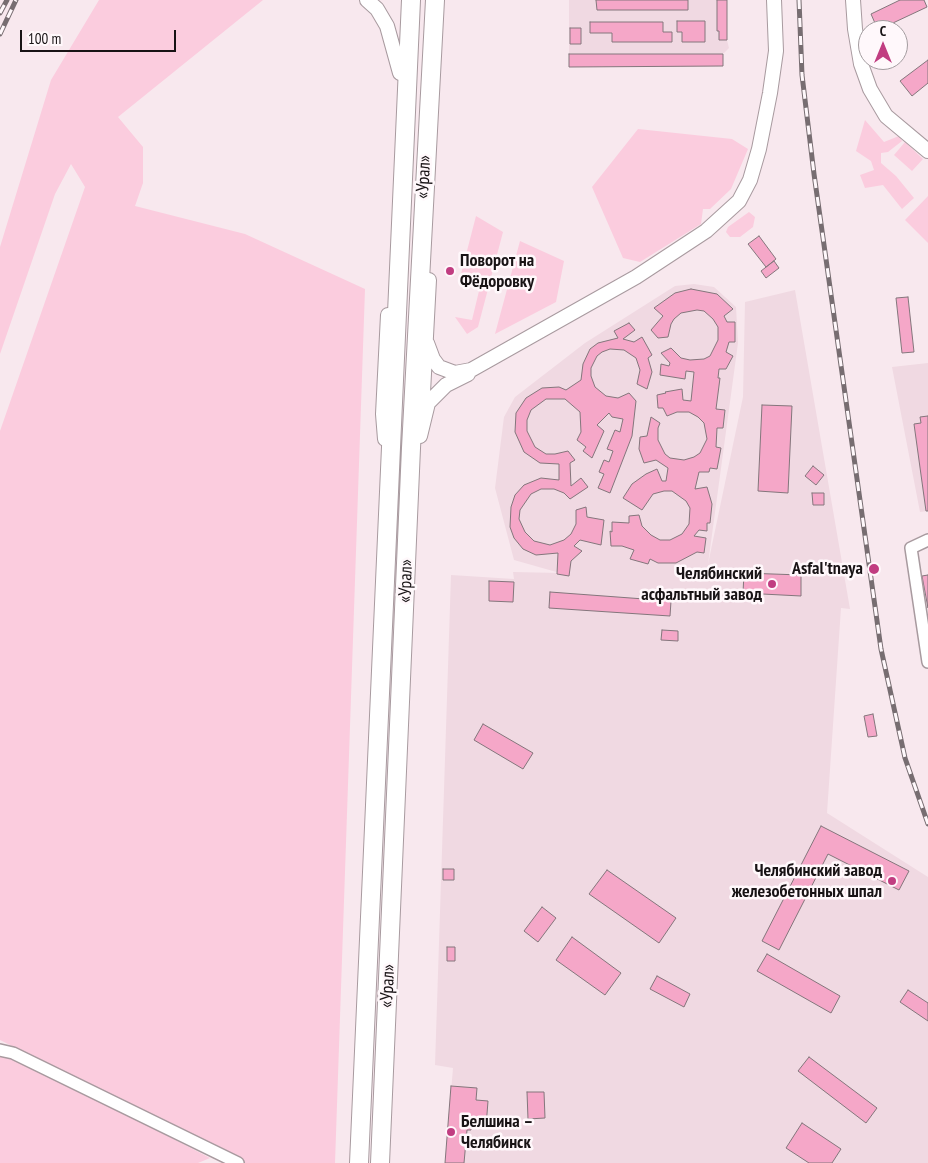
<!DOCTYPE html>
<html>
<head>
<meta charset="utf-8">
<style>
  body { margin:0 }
  #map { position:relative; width:928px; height:1163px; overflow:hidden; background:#f8e8ee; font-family:"PT Sans Narrow",sans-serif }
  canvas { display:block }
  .north { position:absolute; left:858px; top:20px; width:50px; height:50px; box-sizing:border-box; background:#fff8fb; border:1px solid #a39c9f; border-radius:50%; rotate:0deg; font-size:14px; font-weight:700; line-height:20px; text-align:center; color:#181315 }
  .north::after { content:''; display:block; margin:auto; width:18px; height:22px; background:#c13d81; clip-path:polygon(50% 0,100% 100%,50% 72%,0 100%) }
  .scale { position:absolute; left:20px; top:30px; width:156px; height:22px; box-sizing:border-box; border:2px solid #181315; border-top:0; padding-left:6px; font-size:15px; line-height:18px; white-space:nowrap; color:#181315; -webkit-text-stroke:4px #fff8fb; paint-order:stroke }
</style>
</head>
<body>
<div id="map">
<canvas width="928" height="1163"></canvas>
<div class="north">С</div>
<div class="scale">100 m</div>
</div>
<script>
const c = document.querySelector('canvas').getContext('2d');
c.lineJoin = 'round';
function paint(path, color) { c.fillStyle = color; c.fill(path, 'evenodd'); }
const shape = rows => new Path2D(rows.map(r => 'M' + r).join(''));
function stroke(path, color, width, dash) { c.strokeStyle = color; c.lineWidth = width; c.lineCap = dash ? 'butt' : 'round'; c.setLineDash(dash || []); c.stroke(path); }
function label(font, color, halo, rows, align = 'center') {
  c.font = font + ' "PT Sans Narrow",sans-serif'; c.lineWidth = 5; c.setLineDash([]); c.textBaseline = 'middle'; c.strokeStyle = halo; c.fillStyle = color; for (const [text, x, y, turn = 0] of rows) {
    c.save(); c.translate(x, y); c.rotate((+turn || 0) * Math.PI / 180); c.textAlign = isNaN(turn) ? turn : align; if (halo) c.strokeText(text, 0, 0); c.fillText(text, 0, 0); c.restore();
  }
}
const built = shape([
  [569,0,727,0,727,40,729,48,723,54,723,66,569,67],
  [694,284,714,287,736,307,738,343,708,564,743,397,745,302,795,290,850,609,841,608,827,813,928,877,928,1163,445,1163,453,1068,435,1065,451,575,514,579,513,572,560,573,514,560,495,488,504,417,515,397,585,343,675,286],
  [928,363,928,511,920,512,892,367]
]);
const green = shape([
  [99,0,263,0,118,117,143,147,143,183,135,206,245,234,365,289,335,1163,245,1163,0,1040,0,431,85,187,71,164,55,194,0,354,0,247,51,80],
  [865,120,884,142,899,136,902,141,888,152,881,153,881,163,896,176,914,198,902,209,883,185,865,188,860,175,874,170,871,161,856,151],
  [638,129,732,139,748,149,731,189,710,209,703,209,701,224,640,262,623,258,592,187],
  [905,142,923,159,912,171,894,155],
  [928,196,928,243,905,220],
  [749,212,755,217,753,227,740,237,730,237,726,232,728,227],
  [476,216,503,232,478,327,467,334,455,317,472,320,479,291,461,274],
  [520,241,564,261,556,302,495,334],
  [0,1054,15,1056,210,1158,198,1163,0,1163]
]);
const building = shape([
  [596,0,688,0,688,10,597,10,596,0],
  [717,0,727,0,727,40,719,40,719,31,717,31,717,0],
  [900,0,924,0,927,7,878,30,871,14,900,0],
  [677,21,705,21,705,42,682,42,682,32,677,32,677,21],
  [590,22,663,22,663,32,672,32,672,42,612,42,612,33,590,33,590,22],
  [570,28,581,28,581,44,570,44,570,28],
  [569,54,723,54,723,66,569,67,569,54],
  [928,60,928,83,912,96,900,81,928,60],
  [759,236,776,259,766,267,748,244,759,236],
  [774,261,779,268,766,278,761,271,774,261],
  [691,289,717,294,733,309,724,316,727,322,735,322,735,342,729,342,726,352,733,356,726,369,719,369,718,378,720,378,716,409,725,410,723,428,717,428,716,447,721,448,717,469,710,468,709,472,699,472,695,489,707,487,712,504,710,523,707,523,707,531,699,530,694,536,706,538,704,553,697,552,676,563,658,563,650,559,648,564,630,559,634,550,622,546,611,546,610,531,612,532,612,522,629,523,629,516,639,515,642,526,651,535,660,540,670,540,682,534,689,524,690,508,686,501,672,491,664,491,653,494,642,510,623,498,632,484,646,474,657,469,662,481,666,481,668,468,656,460,644,463,639,449,640,437,647,436,651,417,660,423,658,428,658,440,665,454,670,458,684,460,694,457,700,453,707,439,704,423,698,417,689,412,677,412,667,416,663,408,658,408,657,395,666,393,665,392,682,389,683,400,691,401,694,372,686,371,685,379,660,375,661,364,669,366,670,363,661,353,671,348,681,358,690,360,704,359,710,356,718,340,718,327,713,319,704,311,697,310,681,313,674,319,671,324,668,337,658,338,651,330,663,316,654,308,675,293,691,289],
  [908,297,914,352,902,353,896,298,908,297],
  [629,323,635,330,623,339,634,342,642,337,652,355,648,358,652,372,647,389,637,384,640,370,636,358,624,350,610,349,602,352,597,356,591,368,591,376,595,387,606,396,618,398,629,393,636,401,632,436,610,493,598,488,604,474,599,472,604,460,609,462,613,451,607,449,615,430,620,432,623,419,612,417,609,413,597,425,604,431,592,458,583,451,586,447,577,440,581,432,580,412,565,399,546,399,531,410,527,420,527,431,535,447,546,454,555,454,568,451,575,460,570,463,571,486,581,478,588,487,570,499,564,493,554,489,541,489,531,494,520,510,519,519,525,532,534,541,550,545,564,540,571,534,576,524,576,510,586,507,587,517,604,520,601,545,580,540,574,546,582,551,571,561,569,576,557,574,558,553,536,555,523,549,514,538,510,527,511,507,515,495,524,485,541,478,559,480,559,464,540,463,524,452,515,432,516,413,526,398,542,388,559,387,566,390,581,380,583,364,590,349,598,343,618,338,614,331,629,323],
  [762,405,792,406,788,493,758,491,762,405],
  [928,416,928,511,926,511,914,424,921,423,920,417,928,416],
  [813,466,824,475,816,485,805,476,813,466],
  [812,493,824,493,824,505,813,505,812,493],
  [744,573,801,575,801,596,743,593,744,573],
  [928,575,928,608,922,576,928,575],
  [489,581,514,582,513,602,489,601,489,581],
  [550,592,671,601,670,616,549,608,550,592],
  [662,630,678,631,678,641,661,640,662,630],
  [873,714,877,736,868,737,864,716,873,714],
  [483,724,533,753,523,769,474,740,483,724],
  [821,826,909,871,899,890,828,854,779,950,762,941,821,826],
  [443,869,454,869,454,880,443,880,443,869],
  [607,870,676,918,659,943,589,894,607,870],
  [542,907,556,918,538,942,524,931,542,907],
  [572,937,621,973,605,995,556,960,572,937],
  [447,947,455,947,455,961,447,961,447,947],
  [767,954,840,996,831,1013,757,971,767,954],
  [657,976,690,994,684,1007,650,989,657,976],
  [908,990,928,1003,928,1021,900,1002,908,990],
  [809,1057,877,1108,866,1123,798,1071,809,1057],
  [451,1086,477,1088,476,1100,488,1101,486,1127,472,1126,471,1130,467,1130,464,1163,445,1163,451,1086],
  [527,1092,544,1092,545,1118,528,1119,527,1092],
  [802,1123,841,1149,832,1163,809,1163,786,1148,802,1123]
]);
const minor = shape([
  [928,540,911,548,928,662],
  [0,1050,13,1053,238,1163]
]);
const tertiary = shape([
  [367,0,377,9,387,26,400,73],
  [853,0,855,29,861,64,870,89,886,116,928,151],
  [427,343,433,359,439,367,455,373,471,370,636,277,706,231,739,201,750,180,759,149,770,93,776,51,774,0],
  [422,411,429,280],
  [420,436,428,403,446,385,468,374],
  [385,439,383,414,388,315]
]);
const primary = shape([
  [359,1163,411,0],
  [380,1163,411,448,435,0]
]);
const rail = shape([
  [799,0,802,75,814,174,881,649,905,758,928,824],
  [0,13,7,0],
  [0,34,16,0]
]);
const markers = [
  [450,271,5,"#c13d81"],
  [874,569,6,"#c13d81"],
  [772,584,5,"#c13d81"],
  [892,881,5,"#c13d81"],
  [451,1132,5,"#c13d81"]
];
const streetNames = [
  ["«Урал»",424,177,-87],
  ["«Урал»",406,581,-88],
  ["«Урал»",388,986,-87]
];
const poiNames = [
  ["Поворот на",460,261,"left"],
  ["Фёдоровку",460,282,"left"],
  ["Asfal'tnaya",863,569],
  ["Челябинский",762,574],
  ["асфальтный завод",762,595],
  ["Челябинский завод",882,871],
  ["железобетонных шпал",882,892],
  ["Белшина –",461,1122,"left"],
  ["Челябинск",461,1143,"left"]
];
paint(built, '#f0d9e2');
paint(green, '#fbccde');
paint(building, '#f5a7c8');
stroke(building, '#84767c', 1);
stroke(minor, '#a89a9f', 14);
stroke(tertiary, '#a89a9f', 16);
stroke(primary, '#a89a9f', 20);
stroke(minor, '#fff', 11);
stroke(tertiary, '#fff', 14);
stroke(primary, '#fff', 18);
stroke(rail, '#776d71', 5);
stroke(rail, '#fff8fb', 3, [9]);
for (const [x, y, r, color] of markers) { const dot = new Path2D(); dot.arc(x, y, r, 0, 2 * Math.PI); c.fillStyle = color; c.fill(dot); stroke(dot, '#fff8fb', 2); }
label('18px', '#181315', '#fff8fb', streetNames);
label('bold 18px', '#181315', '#fff8fb', poiNames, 'right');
</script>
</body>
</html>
